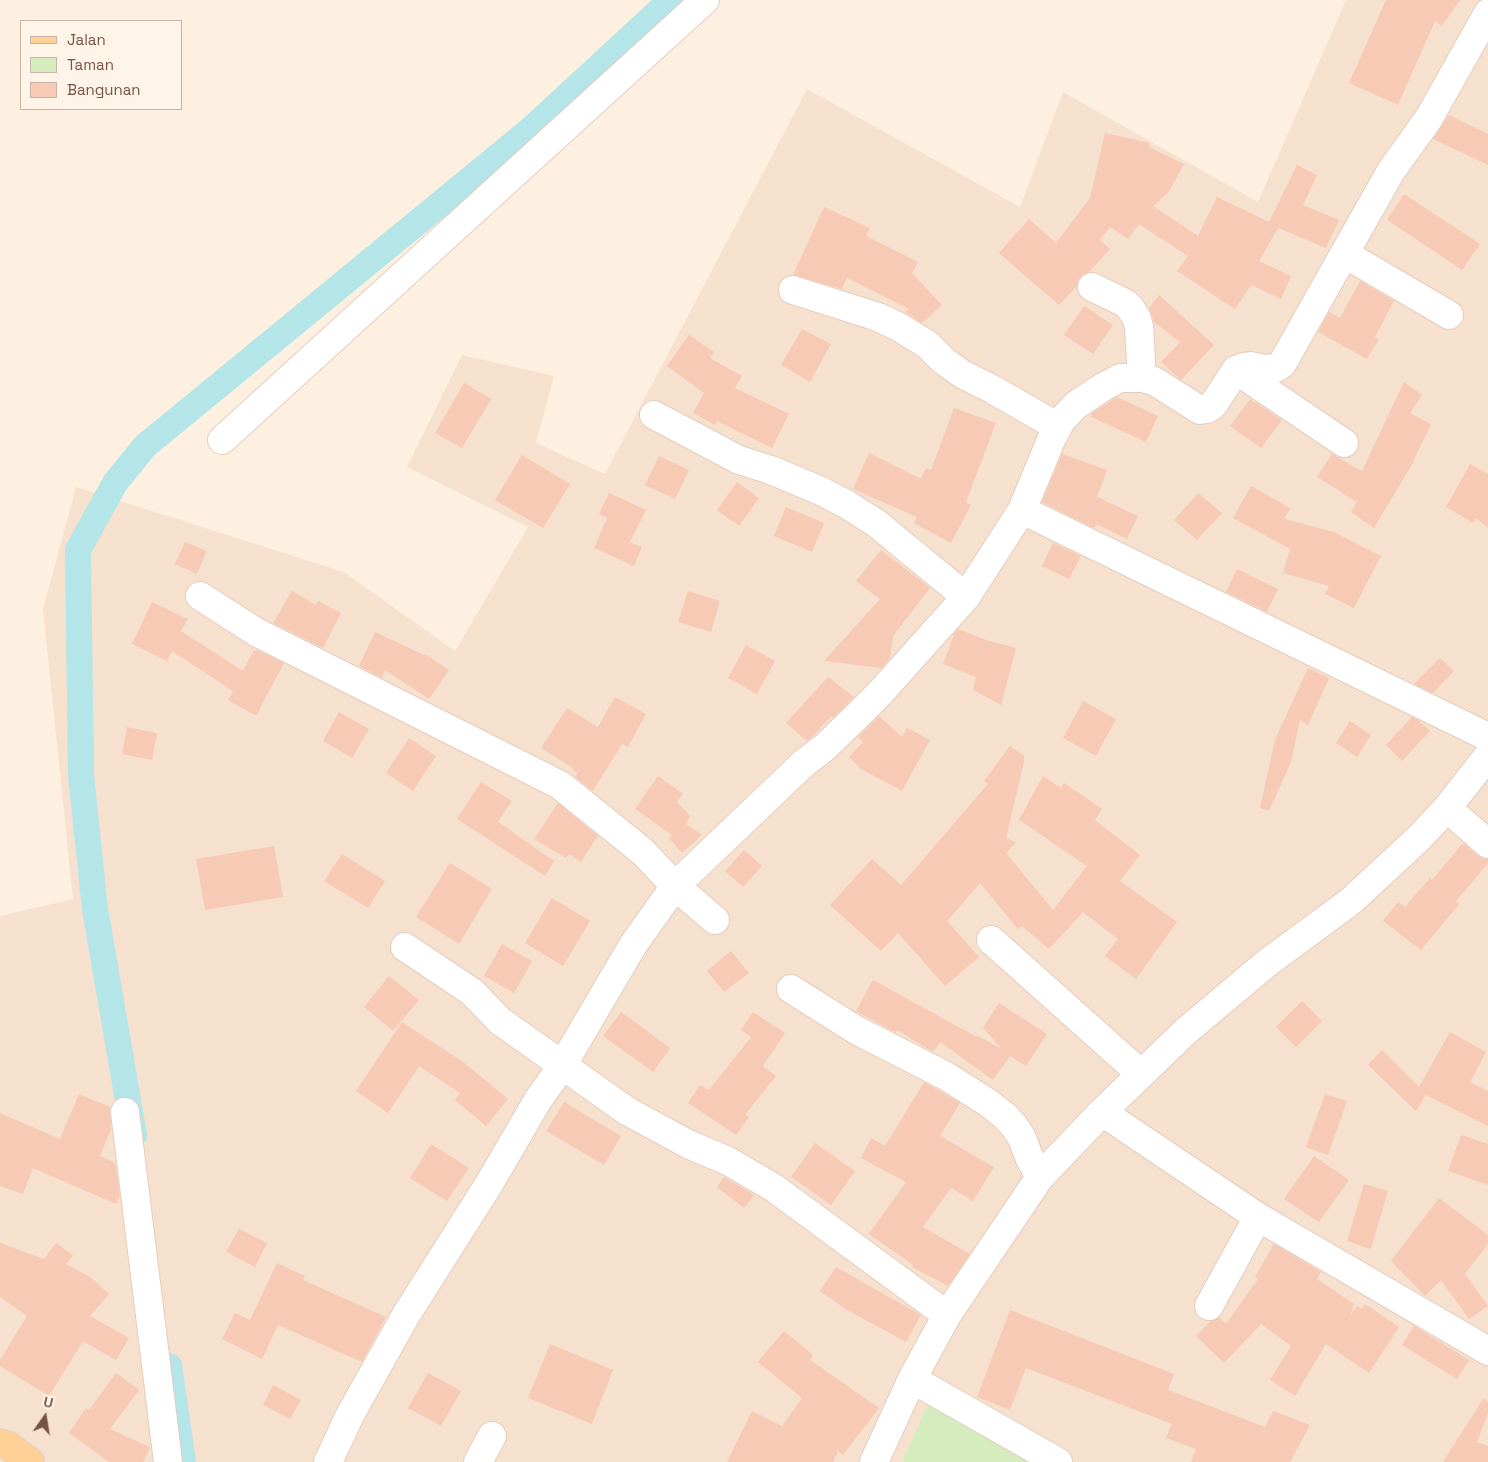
<!DOCTYPE html>
<html>
<head>
<meta charset="utf-8">
<style>
  body { margin:0 }
  #map { position:relative; width:1488px; height:1462px; overflow:hidden; background:#fef0e0; font-family:"Space Grotesk",sans-serif }
  canvas { display:block }
  .legend { position:absolute; left:20px; top:20px; width:162px; height:90px; box-sizing:border-box; background:#fff4e8; border:1px solid #c9b4a7; margin:0; padding:6px 9px; list-style:none; font-size:15px; color:#775345 }
  .legend li { display:flex; align-items:center; gap:10px; height:25px }
  .legend b { width:25px; border:1px solid #c9b4a7 }
  .north { position:absolute; left:20px; top:1392px; width:50px; height:50px; -webkit-text-stroke:4px #fff4e8; paint-order:stroke; rotate:13deg; font-size:14px; font-weight:700; line-height:20px; text-align:center; color:#775345 }
  .north::after { content:''; display:block; margin:auto; width:18px; height:22px; background:#775345; clip-path:polygon(50% 0,100% 100%,50% 72%,0 100%) }
</style>
</head>
<body>
<div id="map">
<canvas width="1488" height="1462"></canvas>
<ul class="legend">
<li><b style="height:6px;background:#ffd096"></b>Jalan</li>
<li><b style="height:14px;background:#d4ecbe"></b>Taman</li>
<li><b style="height:14px;background:#f6cab5"></b>Bangunan</li>
</ul>
<div class="north">U</div>
</div>
<script>
const c = document.querySelector('canvas').getContext('2d');
c.lineJoin = 'round';
function paint(path, color) { c.fillStyle = color; c.fill(path, 'evenodd'); }
const shape = rows => new Path2D(rows.map(r => 'M' + r).join(''));
function stroke(path, color, width, dash) { c.strokeStyle = color; c.lineWidth = width; c.lineCap = dash ? 'butt' : 'round'; c.setLineDash(dash || []); c.stroke(path); }
const residential = shape([
  [1346,0,1488,0,1488,1462,0,1462,0,916,73,899,43,609,76,487,344,572,455,651,528,527,407,467,462,355,554,376,536,443,605,474,807,89,1020,207,1063,92,1258,202]
]);
const green = shape([
  [928,1405,1000,1446,1031,1462,902,1462]
]);
const canal = shape([
  [134,1135,95,909,81,775,78,550,115,483,145,446,530,130,671,0],
  [169,1366,183,1462]
]);
const building = shape([
  [1386,0,1460,0,1442,26,1435,21,1398,105,1349,83],
  [1449,115,1488,134,1488,165,1433,139],
  [1105,133,1150,143,1149,147,1184,164,1168,193,1153,206,1198,236,1217,197,1269,222,1297,165,1317,175,1303,205,1339,220,1326,248,1278,228,1259,261,1291,276,1281,299,1251,285,1235,309,1177,271,1188,256,1139,224,1128,239,1110,227,1100,240,1110,249,1089,272,1083,274,1078,280,1077,286,1059,305,999,253,1029,219,1056,243,1090,198],
  [1404,194,1480,244,1462,270,1387,220],
  [824,207,870,228,866,236,918,262,912,273,942,305,922,323,905,312,909,309,847,278,842,289,793,275],
  [1360,281,1394,301,1375,337,1379,339,1367,359,1318,332,1329,312,1340,318],
  [1159,295,1214,345,1181,380,1161,362,1180,342,1154,322,1149,308],
  [1084,306,1113,325,1093,354,1064,335],
  [802,329,831,344,810,382,781,365],
  [689,335,714,352,710,358,742,376,735,388,789,414,772,448,717,421,715,425,693,413,704,393,667,366],
  [1404,382,1422,395,1410,413,1431,424,1410,468,1374,528,1351,512,1357,502,1317,477,1332,454,1362,471],
  [464,383,491,399,462,448,435,433],
  [1117,397,1158,416,1146,442,1091,417,1092,413],
  [1250,399,1282,420,1261,448,1230,426],
  [954,408,996,423,966,502,971,505,951,543,914,523,917,517,853,489,869,453,921,479,926,468,931,470],
  [1062,454,1107,470,1097,497,1138,516,1127,539,1096,524,1094,528,1042,502],
  [522,455,570,484,543,528,495,500],
  [659,456,689,470,675,499,645,485],
  [1470,464,1488,474,1488,528,1476,518,1473,523,1446,507],
  [737,482,759,498,739,526,717,510],
  [1251,486,1290,508,1284,519,1334,532,1381,556,1354,608,1325,594,1329,586,1283,573,1290,549,1233,518],
  [609,493,646,510,630,542,642,547,634,566,594,548,607,518,599,514],
  [1198,493,1222,513,1197,540,1174,520],
  [786,507,824,523,812,552,774,536],
  [185,542,207,551,197,574,175,564],
  [1053,543,1081,556,1069,579,1042,566],
  [881,550,930,588,893,636,890,658,882,668,824,661,880,599,856,581],
  [1237,569,1278,589,1267,612,1226,592],
  [292,591,316,605,318,601,341,613,323,648,273,623],
  [688,591,720,601,711,632,678,622],
  [152,602,188,619,181,631,243,671,254,650,256,651,257,650,284,663,256,716,228,700,233,691,172,651,167,661,132,644],
  [958,629,986,640,1016,648,1001,705,973,690,976,677,943,664,955,632],
  [375,632,424,655,425,654,449,670,429,699,385,670,382,678,359,666],
  [746,645,775,661,757,694,728,678],
  [1440,658,1454,671,1433,693,1414,684],
  [1308,668,1329,678,1308,725,1300,720,1291,762,1269,811,1260,808,1275,740],
  [828,677,854,697,833,718,831,716,813,736,807,741,786,723],
  [615,697,646,714,628,747,622,744,593,791,575,777,578,773,573,770,574,769,541,748,567,708,598,727],
  [1083,701,1116,719,1096,756,1063,738],
  [339,712,369,729,352,758,323,741],
  [879,716,902,737,907,728,930,740,902,791,861,769,849,757,863,742,858,737],
  [1412,717,1418,720,1430,731,1402,761,1386,745],
  [1350,721,1371,735,1357,757,1336,743],
  [127,727,157,733,152,760,122,754],
  [409,738,436,756,413,791,386,773],
  [1010,746,1024,756,1024,762,1006,838,1016,842,1006,853,1053,910,1087,866,1019,820,1043,776,1061,788,1064,783,1102,809,1095,820,1140,855,1120,881,1177,922,1136,979,1105,956,1118,939,1083,912,1049,949,1022,926,1018,929,980,883,947,921,979,957,945,986,898,933,881,951,830,905,872,859,901,885,988,784,984,781],
  [658,776,683,794,677,802,690,816,686,824,702,835,682,853,669,838,672,835,635,809],
  [481,782,512,801,498,822,554,861,545,876,457,819],
  [558,803,598,836,581,862,569,854,566,858,534,839],
  [1463,843,1478,856,1488,859,1488,863,1456,901,1459,904,1421,950,1383,921,1398,902,1405,907,1430,878,1432,880],
  [274,846,283,897,205,910,196,859],
  [744,850,762,866,743,887,725,871],
  [342,854,385,881,368,908,324,881],
  [450,863,492,889,459,944,416,917],
  [552,898,590,921,563,966,525,943],
  [502,944,532,961,514,993,484,976],
  [731,951,749,973,724,992,707,971],
  [389,976,419,1000,393,1031,364,1007],
  [873,980,977,1037,978,1036,1002,1049,983,1028,999,1003,1047,1034,1026,1066,1010,1056,993,1080,940,1042,933,1052,897,1030,896,1033,856,1011],
  [1302,1001,1322,1021,1296,1047,1276,1027],
  [621,1012,670,1048,653,1072,603,1036],
  [753,1012,785,1033,763,1066,776,1076,745,1115,749,1117,736,1135,688,1103,700,1085,709,1090,751,1037,741,1030],
  [402,1022,463,1062,508,1099,486,1126,455,1100,460,1093,419,1066,388,1113,356,1091],
  [1450,1032,1486,1052,1470,1082,1488,1091,1488,1126,1426,1095,1416,1111,1368,1065,1382,1050,1419,1087],
  [924,1082,960,1103,940,1136,994,1167,973,1201,951,1188,923,1227,970,1254,948,1286,912,1267,913,1265,869,1234,906,1182,861,1158,871,1138,885,1146],
  [79,1094,110,1107,111,1129,100,1156,115,1163,120,1196,116,1204,33,1168,23,1194,0,1186,0,1113,60,1139],
  [1325,1094,1347,1101,1328,1155,1306,1147],
  [564,1102,621,1136,604,1165,546,1131],
  [1461,1135,1488,1144,1488,1185,1448,1171],
  [815,1143,855,1171,831,1205,791,1177],
  [431,1144,469,1168,447,1201,410,1178],
  [1314,1156,1349,1180,1319,1222,1284,1199],
  [724,1177,754,1195,744,1208,717,1187],
  [1364,1184,1388,1191,1371,1249,1347,1241],
  [1439,1198,1488,1235,1488,1244,1465,1274,1488,1306,1469,1319,1441,1280,1425,1296,1391,1261],
  [239,1229,267,1243,255,1267,226,1252],
  [0,1243,44,1259,56,1243,73,1255,66,1264,90,1277,109,1294,90,1316,129,1338,116,1360,83,1341,49,1396,0,1366,0,1360,27,1316,0,1297],
  [1274,1244,1321,1272,1317,1279,1354,1304,1350,1316,1357,1306,1362,1309,1365,1304,1399,1327,1369,1373,1326,1344,1295,1396,1270,1380,1291,1346,1261,1324,1224,1363,1196,1336,1211,1321,1219,1317,1226,1324,1258,1279,1255,1277],
  [277,1263,305,1276,303,1280,386,1317,362,1362,278,1325,262,1359,222,1339,235,1313,250,1320],
  [836,1267,921,1315,906,1342,847,1310,820,1291],
  [1010,1310,1174,1374,1168,1390,1265,1427,1273,1411,1310,1425,1290,1462,1191,1462,1196,1449,1166,1438,1172,1424,1026,1368,1010,1410,977,1397],
  [1414,1326,1469,1360,1457,1379,1402,1345],
  [784,1331,813,1355,810,1360,879,1408,843,1455,838,1451,833,1462,727,1462,752,1411,782,1426,802,1398,758,1362],
  [550,1344,613,1370,592,1424,528,1398],
  [116,1373,139,1390,110,1429,150,1447,143,1462,109,1462,69,1433,86,1408,89,1410],
  [428,1373,461,1391,441,1426,408,1408],
  [273,1385,301,1400,290,1419,263,1405],
  [1483,1399,1488,1402,1488,1413,1477,1442,1488,1446,1488,1462,1443,1462]
]);
const minor = shape([
  [1345,254,1449,315],
  [1092,287,1125,303,1131,309,1137,319,1139,327,1142,378],
  [793,290,878,317,899,327,928,345,944,361,962,374,992,389,1058,427],
  [1236,370,1344,443],
  [654,415,739,460,771,470,821,491,846,504,876,523,966,597],
  [222,440,705,0],
  [1022,510,1488,737],
  [200,596,256,632,560,785,643,852,675,886,715,920],
  [1447,808,1488,844],
  [991,940,1141,1074],
  [405,947,472,992,500,1021,627,1111,688,1144,728,1161,774,1188,947,1315],
  [791,989,856,1030,946,1076,987,1102,1005,1116,1015,1127,1022,1138,1029,1157,1040,1177],
  [125,1112,168,1462],
  [1102,1112,1258,1217,1488,1351],
  [1209,1306,1258,1217],
  [912,1379,1058,1462],
  [328,1462,350,1415,406,1315,489,1184,538,1100,562,1066,633,945,675,886,804,763,825,747,859,714,880,693,966,597,1022,510,1051,440,1061,421,1076,405,1103,387,1120,378,1142,378,1154,381,1200,410,1207,409,1213,405,1236,370,1243,367,1250,366,1266,369,1276,368,1282,364,1391,171,1429,118,1488,13],
  [478,1462,492,1436],
  [874,1462,912,1379,947,1315,1040,1177,1102,1112,1186,1031,1267,963,1351,901,1420,837,1447,808,1488,756]
]);
const major = shape([
  [0,1443,9,1446,30,1462]
]);
paint(residential, '#f6e1ce');
paint(green, '#d4ecbe');
stroke(canal, '#b3e5e9', 26);
paint(building, '#f6cab5');
stroke(minor, '#e5cdbe', 30);
stroke(major, '#dcd2cf', 30);
stroke(minor, '#fff', 28);
stroke(major, '#ffd096', 28);
</script>
</body>
</html>
